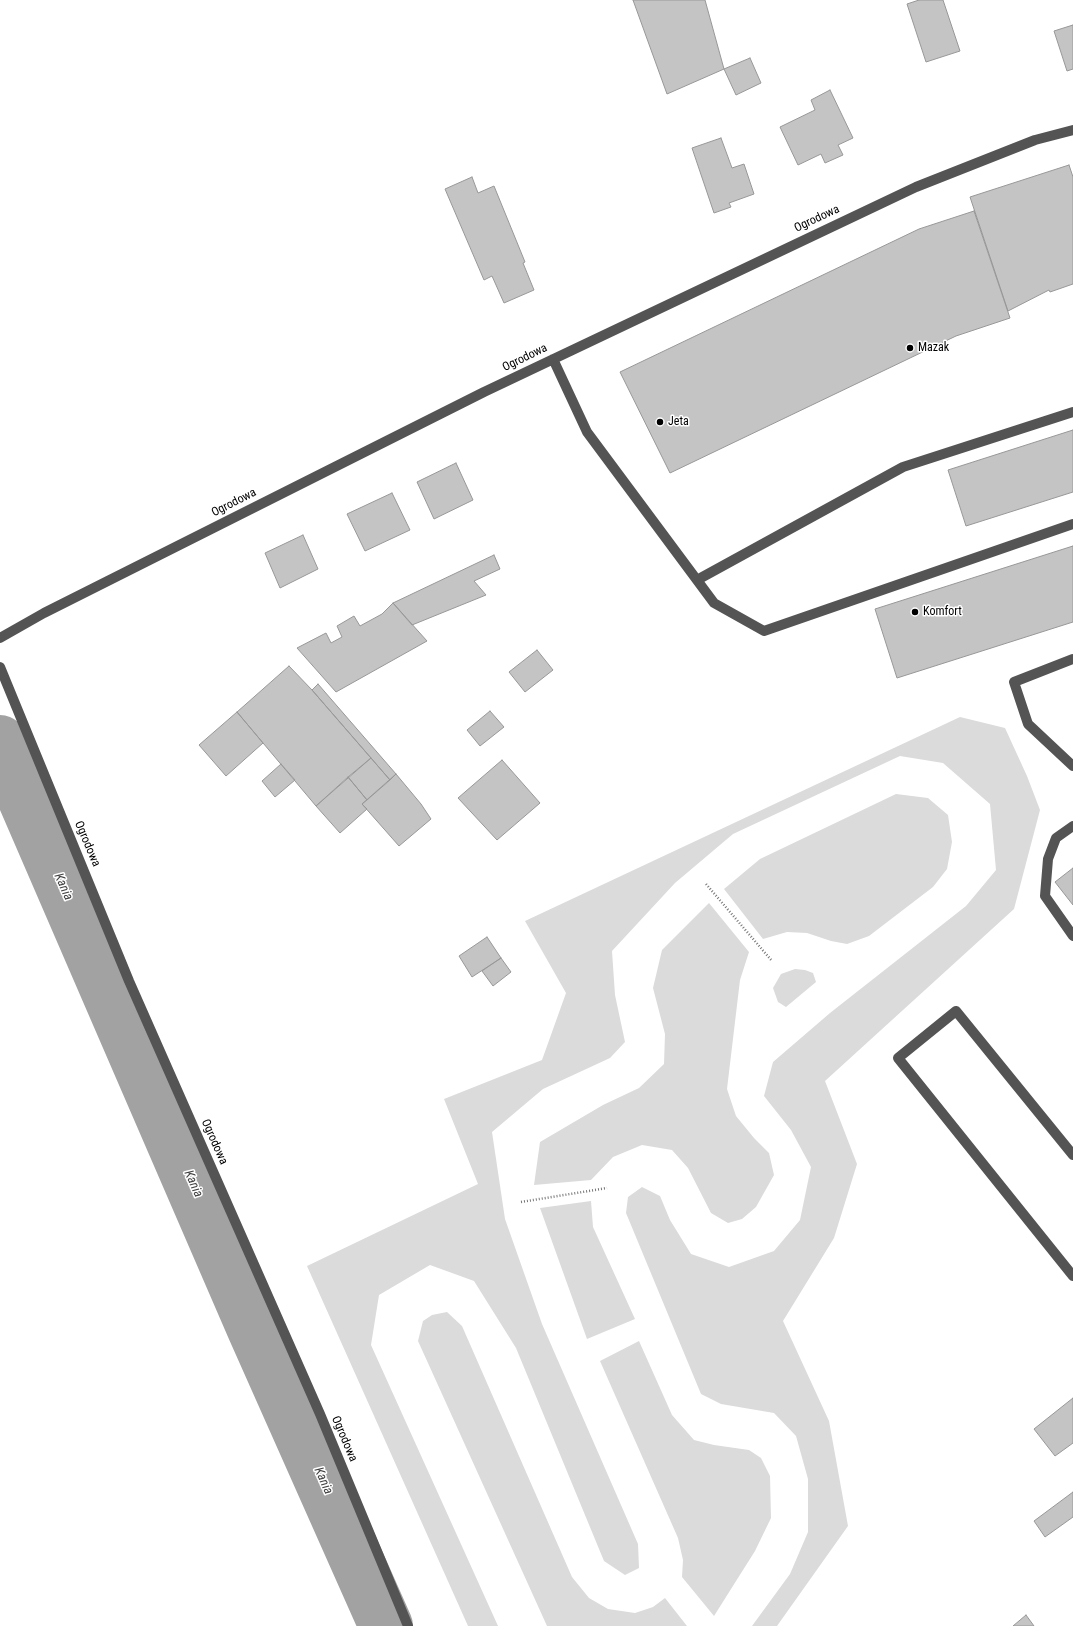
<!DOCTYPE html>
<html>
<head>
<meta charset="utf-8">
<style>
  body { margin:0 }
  canvas { display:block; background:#fff }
</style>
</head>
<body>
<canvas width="1073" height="1626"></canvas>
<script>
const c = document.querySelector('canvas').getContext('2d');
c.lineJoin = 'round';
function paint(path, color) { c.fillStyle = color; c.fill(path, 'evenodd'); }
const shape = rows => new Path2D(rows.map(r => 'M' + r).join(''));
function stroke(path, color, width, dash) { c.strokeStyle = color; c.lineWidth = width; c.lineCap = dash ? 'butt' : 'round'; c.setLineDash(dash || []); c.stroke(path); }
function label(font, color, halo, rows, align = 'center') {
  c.font = font + ' "Roboto Condensed",sans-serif'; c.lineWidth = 3; c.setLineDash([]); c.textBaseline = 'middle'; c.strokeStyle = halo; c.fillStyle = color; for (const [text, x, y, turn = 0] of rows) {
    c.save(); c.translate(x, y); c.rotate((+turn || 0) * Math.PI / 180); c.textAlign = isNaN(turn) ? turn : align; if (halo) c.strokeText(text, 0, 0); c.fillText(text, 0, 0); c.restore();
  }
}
const green = shape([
  [960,717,1005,728,1027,776,1040,810,1014,909,825,1081,857,1164,834,1238,783,1321,829,1421,848,1526,777,1626,752,1626,790,1574,808,1532,808,1479,796,1436,774,1413,721,1404,701,1394,626,1213,628,1197,642,1187,660,1196,670,1220,691,1254,729,1267,774,1251,800,1220,811,1167,791,1130,764,1096,773,1062,830,1013,966,906,996,870,990,804,943,763,900,756,733,834,675,883,612,951,615,995,625,1042,610,1058,543,1089,492,1132,505,1219,542,1324,638,1544,639,1568,625,1575,604,1561,516,1348,474,1281,430,1265,379,1295,371,1345,498,1626,468,1626,307,1266,478,1184,444,1099,542,1060,566,993,525,921],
  [896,794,928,798,948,815,952,842,947,869,933,887,869,936,847,944,831,941,807,933,787,932,763,939,724,889,760,859],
  [709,903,749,952,740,980,727,1089,736,1116,754,1138,769,1153,774,1175,756,1207,742,1219,728,1223,711,1213,688,1168,672,1150,642,1145,613,1157,591,1180,534,1185,540,1142,603,1105,639,1088,664,1064,665,1034,653,988,662,950],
  [795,969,805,970,813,973,816,982,786,1007,778,1002,773,988,781,974],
  [591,1201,593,1227,635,1319,587,1339,540,1208],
  [447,1312,462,1326,572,1577,589,1598,608,1609,635,1613,653,1607,665,1598,687,1626,547,1626,418,1341,423,1321,432,1315],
  [639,1341,672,1415,694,1440,714,1445,749,1450,761,1458,770,1476,771,1518,755,1551,714,1616,682,1577,683,1560,678,1538,600,1361]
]);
const river = shape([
  [0,742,254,1329,386,1626]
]);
const building = shape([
  [633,0,705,0,724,69,667,94,633,0],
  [919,0,943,0,960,51,926,62,907,4,919,0],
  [1073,25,1073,69,1067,71,1054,31,1073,25],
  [750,58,761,83,736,95,724,69,750,58],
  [830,90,853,138,838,145,843,155,825,163,821,154,798,165,780,127,815,110,811,100,830,90],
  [721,138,732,168,744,164,754,194,729,203,731,207,714,213,692,148,721,138],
  [1069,165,1073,177,1073,284,1050,292,1049,290,1008,311,970,197,1069,165],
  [472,177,478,193,494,186,525,262,523,263,534,290,504,303,492,276,484,280,445,189,472,177],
  [974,211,1010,318,956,336,670,473,620,372,919,229,974,211],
  [1073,430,1073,492,966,526,948,470,1073,430],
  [456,463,473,500,434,519,417,482,456,463],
  [392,493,410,530,365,551,347,514,392,493],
  [303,535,318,569,280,588,265,553,303,535],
  [1073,546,1073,622,897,678,875,609,1073,546],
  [494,555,500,569,474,581,486,595,412,625,393,603,494,555],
  [393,603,427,641,336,692,297,648,326,633,331,643,342,637,337,626,354,616,360,626,382,614,393,603],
  [537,650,553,670,525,692,509,672,537,650],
  [289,666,312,690,371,758,316,806,237,712,289,666],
  [318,684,396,774,390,780,312,690,318,684],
  [490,711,504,727,480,746,467,730,490,711],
  [237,712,263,743,226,776,199,745,237,712],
  [371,758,390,780,367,800,348,777,371,758],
  [502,760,540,803,497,840,458,798,502,760],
  [281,764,295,780,275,797,262,781,281,764],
  [396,774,421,804,431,819,399,846,362,804,396,774],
  [348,777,367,800,362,804,367,809,340,833,316,806,348,777],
  [1073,868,1073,905,1055,882,1073,868],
  [487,937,501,958,472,977,459,956,487,937],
  [501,958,511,972,493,986,482,971,501,958],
  [1073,1398,1073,1443,1055,1456,1034,1429,1073,1398],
  [1073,1492,1073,1517,1045,1537,1034,1521,1073,1492],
  [1026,1615,1034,1626,1013,1626,1026,1615]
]);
const path = shape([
  [706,884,772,961],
  [521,1202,607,1188]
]);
const minor = shape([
  [553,359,587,432,714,603,764,631,1073,524],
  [697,580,903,467,1073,412],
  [0,638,44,613,484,392,916,187,1035,140,1073,130],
  [1073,659,1014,682,1028,724,1073,766],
  [0,667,129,981,320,1414,408,1626],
  [1073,826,1056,838,1048,859,1045,896,1073,936],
  [1073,1155,956,1011,898,1058,1073,1276]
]);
const markers = [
  [910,348,4,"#000"],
  [660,422,4,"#000"],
  [915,612,4,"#000"]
];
const streetNames = [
  ["Ogrodowa",817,219,-25],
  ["Ogrodowa",525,358,-26],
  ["Ogrodowa",234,503,-27],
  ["Ogrodowa",87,844,67],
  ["Ogrodowa",214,1142,66],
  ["Ogrodowa",344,1439,67]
];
const poiNames = [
  ["Mazak",918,348],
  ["Jeta",668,422],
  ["Komfort",923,612]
];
const waterNames = [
  ["Kania",63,887,66],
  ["Kania",193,1184,66],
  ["Kania",323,1481,66]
];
paint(green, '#dbdbdb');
stroke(river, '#a2a2a2', 54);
paint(building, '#c4c4c4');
stroke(building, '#989898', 1);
stroke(path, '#767676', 2.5, [1, 2]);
stroke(minor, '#545454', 10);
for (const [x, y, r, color] of markers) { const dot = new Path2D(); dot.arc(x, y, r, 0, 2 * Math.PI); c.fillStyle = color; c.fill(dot); stroke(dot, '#fff', 1.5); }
label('12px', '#000', '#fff', streetNames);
label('12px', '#000', '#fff', poiNames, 'left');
label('italic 13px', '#434343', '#fff', waterNames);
</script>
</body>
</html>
